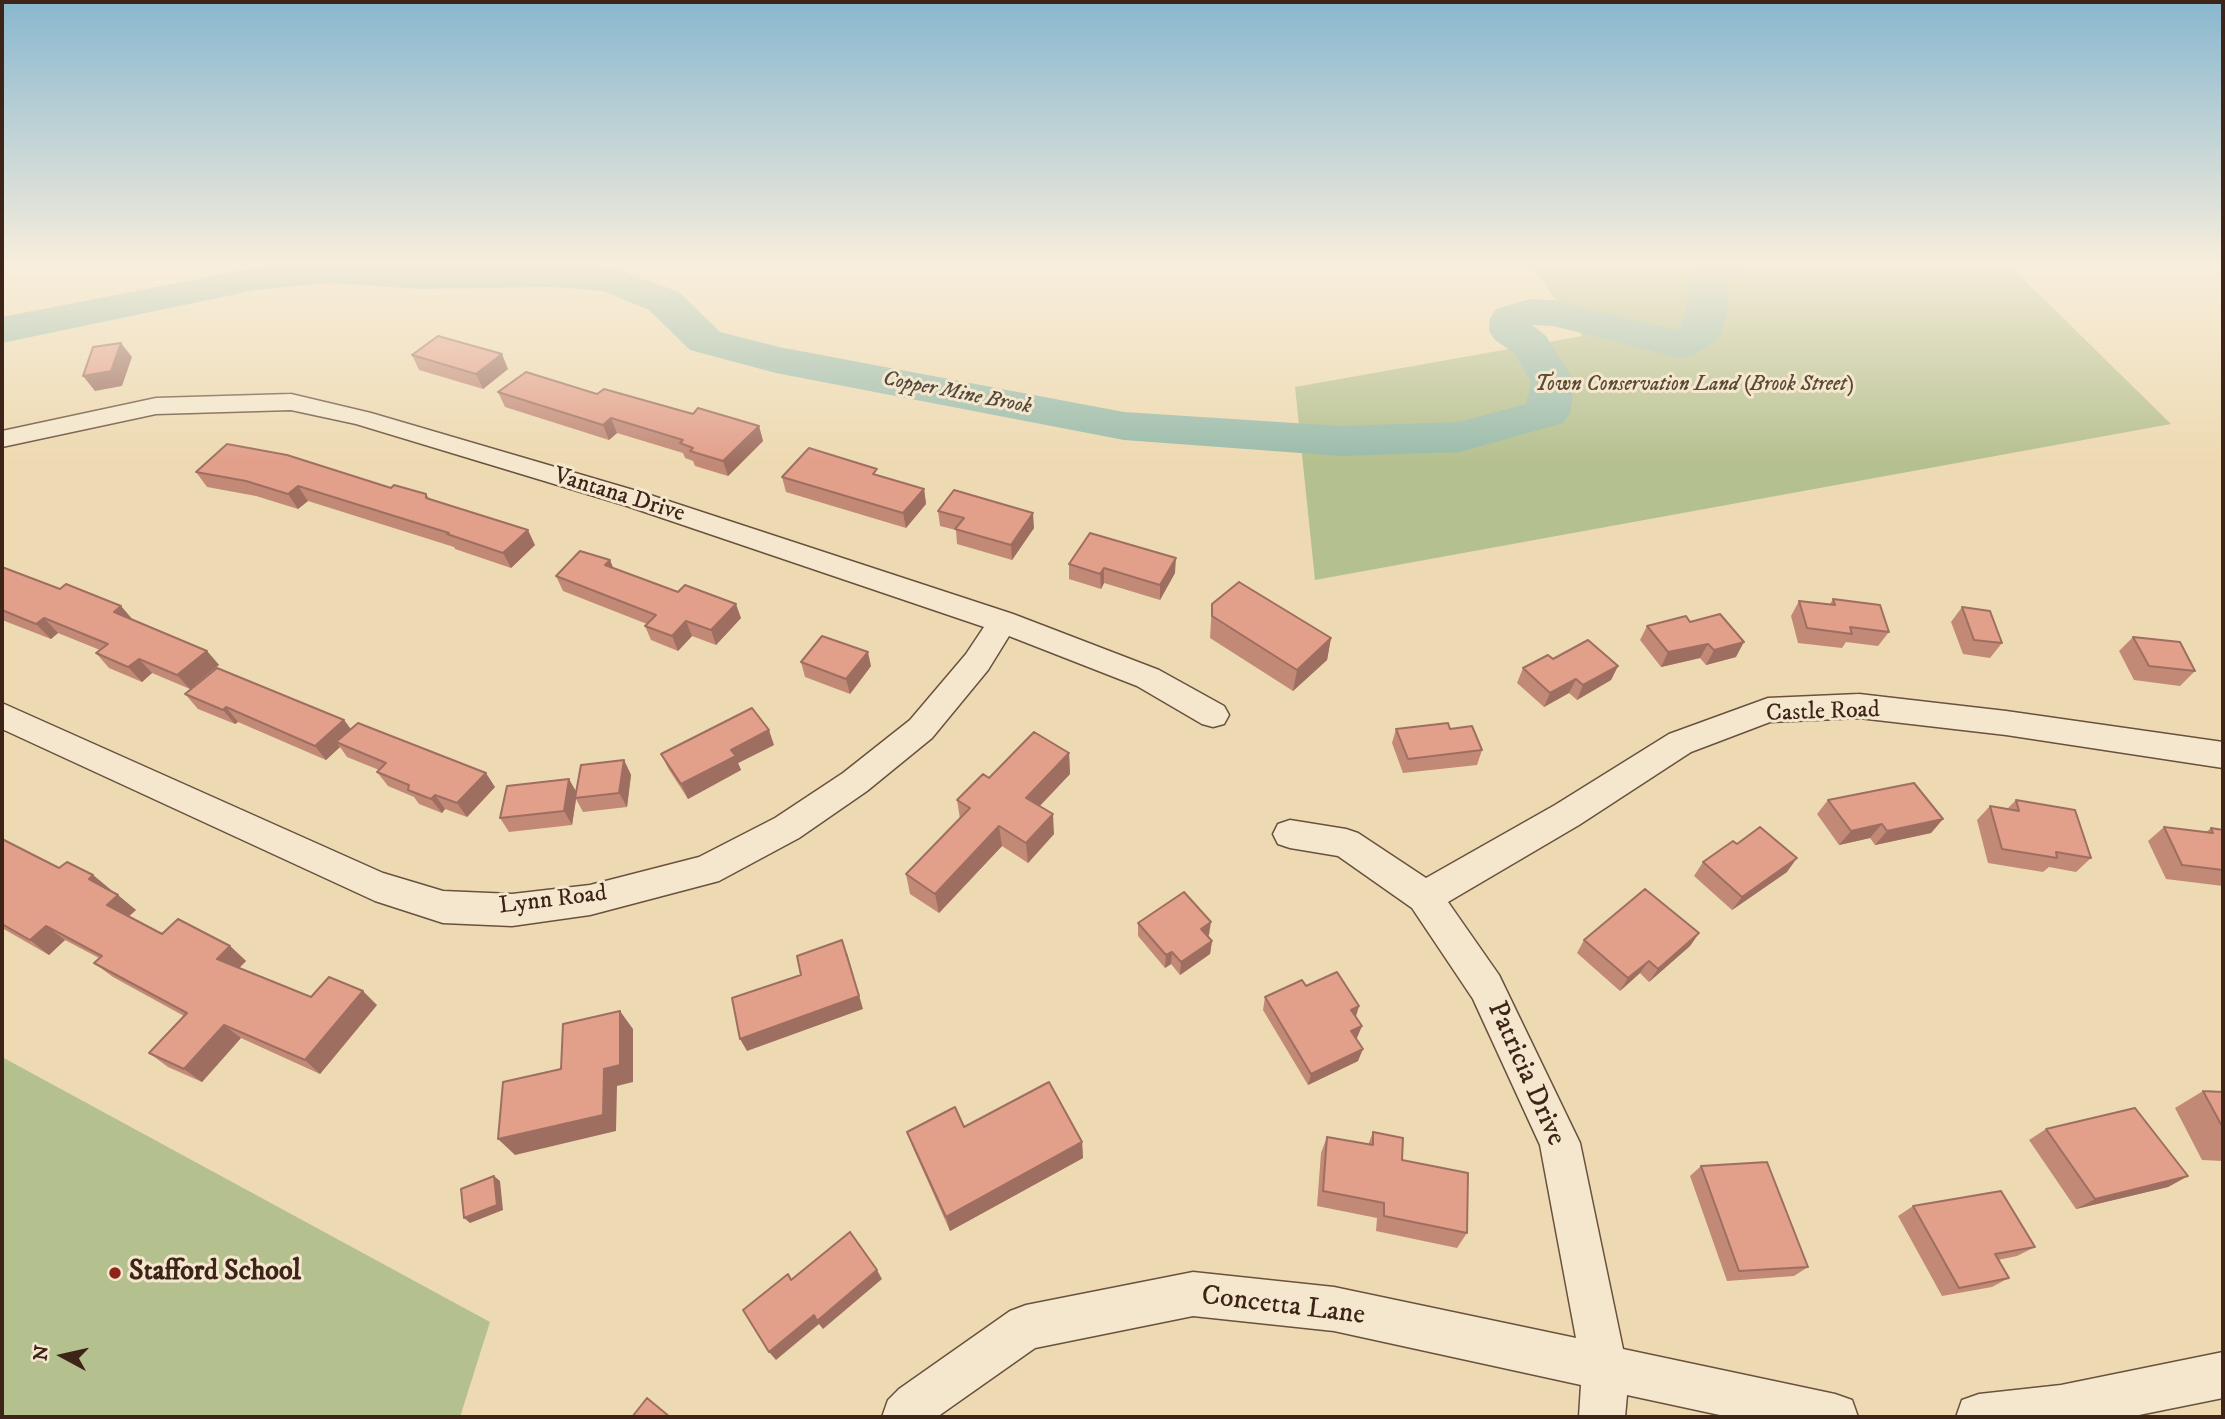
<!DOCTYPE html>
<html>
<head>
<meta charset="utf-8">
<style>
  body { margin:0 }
  #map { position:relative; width:2225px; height:1419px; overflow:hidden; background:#eedab2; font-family:"IM FELL DW Pica",serif }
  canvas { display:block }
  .frame { position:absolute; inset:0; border:4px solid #3d2318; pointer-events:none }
  .north { position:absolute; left:28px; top:1321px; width:70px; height:70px; -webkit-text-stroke:5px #f4e7cd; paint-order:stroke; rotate:278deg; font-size:19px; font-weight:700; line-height:28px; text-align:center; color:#3d2318 }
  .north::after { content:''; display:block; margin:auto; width:24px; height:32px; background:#3d2318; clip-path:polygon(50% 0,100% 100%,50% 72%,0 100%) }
</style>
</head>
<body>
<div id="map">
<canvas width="2225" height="1419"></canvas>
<div class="frame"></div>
<div class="north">N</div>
</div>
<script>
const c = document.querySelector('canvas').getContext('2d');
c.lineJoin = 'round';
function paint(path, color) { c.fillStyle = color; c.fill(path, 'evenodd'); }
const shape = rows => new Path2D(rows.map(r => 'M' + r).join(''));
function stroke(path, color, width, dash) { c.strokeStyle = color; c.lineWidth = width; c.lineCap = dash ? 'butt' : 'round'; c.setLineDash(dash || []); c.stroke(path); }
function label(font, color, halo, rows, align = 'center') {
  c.font = font + ' "IM FELL DW Pica",serif'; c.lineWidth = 6; c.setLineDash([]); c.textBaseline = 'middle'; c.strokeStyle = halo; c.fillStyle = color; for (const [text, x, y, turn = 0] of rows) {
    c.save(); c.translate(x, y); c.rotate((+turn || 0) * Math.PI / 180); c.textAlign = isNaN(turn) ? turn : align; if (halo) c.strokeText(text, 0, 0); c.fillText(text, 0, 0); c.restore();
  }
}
const green = shape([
  [1530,264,2008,264,2171,424,1315,580,1295,387,1582,336],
  [2,1057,490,1322,460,1417,2,1417]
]);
const river = shape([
  [275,264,568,264,610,267,679,292,720,332,779,347,1124,412,1341,426,1459,422,1526,404,1531,382,1514,353,1495,340,1489,331,1490,318,1496,309,1530,299,1553,300,1674,330,1681,326,1686,310,1688,280,1694,271,1703,264,1749,264,1728,284,1728,310,1721,333,1715,342,1695,354,1680,358,1553,326,1532,325,1546,336,1575,382,1570,413,1563,423,1460,452,1341,456,1124,440,776,373,690,350,649,310,603,291,551,287,421,289,329,283,256,290,2,343,2,317,275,264]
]);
const street = shape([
  [291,394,371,413,647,494,1013,614,1159,670,1224,706,1229,715,1224,724,1213,727,1202,724,1137,686,1009,636,988,670,932,738,867,791,799,838,719,881,590,915,512,926,443,923,375,901,2,729,2,703,383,873,443,891,512,894,590,885,699,857,775,818,843,773,910,720,966,654,984,627,627,506,356,424,291,410,156,414,2,447,2,431,156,398,291,394],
  [1859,694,2006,711,2223,742,2223,768,2006,735,1859,718,1770,722,1691,752,1579,825,1448,902,1499,975,1580,1143,1623,1349,1835,1394,1852,1400,1858,1417,1729,1417,1627,1395,1625,1417,1579,1417,1581,1385,1334,1331,1193,1316,1035,1348,937,1417,882,1417,888,1400,899,1389,1010,1311,1026,1305,1193,1272,1334,1287,1576,1338,1540,1145,1473,999,1412,908,1338,856,1290,848,1278,844,1273,834,1278,824,1290,820,1346,829,1358,833,1426,878,1555,805,1669,734,1768,698,1859,694],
  [2223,1352,2223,1398,2129,1417,1956,1417,1962,1400,1979,1394,2061,1385,2223,1352]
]);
const wall = shape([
  [412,355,508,369,483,389,419,370],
  [498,392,597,394,759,426,763,441,728,476,695,466,693,461,685,458,683,453,617,433,609,440,505,407],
  [196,472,391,488,426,494,429,498,535,545,511,568,455,549,454,547,308,501,298,509,256,496,207,487],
  [879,476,924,489,926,504,906,528,786,492,782,477],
  [938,511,1034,528,1012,560,957,544,956,530,940,526],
  [610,560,613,568,741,618,716,645,692,636,678,651,651,640,645,626,647,624,563,591,556,576],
  [1069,564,1175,573,1160,600,1104,583,1101,589,1069,579],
  [2,567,207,651,219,665,190,689,152,673,142,682,109,668,96,653,100,650,58,633,51,639,2,620],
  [1833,599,1889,632,1878,646,1846,642,1842,648,1798,643,1791,616,1799,601,1830,604],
  [1212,604,1331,638,1327,660,1293,691,1210,638],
  [1962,607,2002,643,1990,658,1963,654,1951,622],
  [1690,622,1736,657,1706,665,1700,658,1661,667,1640,640,1647,626],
  [2133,637,2195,671,2180,686,2134,680,2119,651],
  [1553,659,1618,666,1611,680,1577,700,1569,693,1544,707,1517,683,1523,668],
  [801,662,871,666,850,694,805,677],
  [185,694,344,720,351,729,495,787,467,817,445,809,442,813,419,804,414,797,388,786,377,772,379,770,347,757,340,747,326,760,238,722,235,724,198,709],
  [1396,729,1450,729,1482,750,1477,765,1403,773,1392,743],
  [774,745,738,763,741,770,688,799,668,768,661,754],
  [1069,753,1070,774,1040,806,1054,834,1028,863,1002,846,939,913,910,894,906,874,960,819,957,800,989,778],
  [624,760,631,775,627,807,583,812,576,799,572,825,509,832,500,818,576,792],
  [1828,800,1943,819,1931,833,1875,845,1870,838,1839,845,1817,814],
  [2016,800,2091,858,2076,872,2049,867,2043,872,1988,863,1977,820,1990,806,2007,809],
  [2164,827,2206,832,2211,828,2223,830,2223,886,2166,879,2148,841],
  [2,839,59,868,93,875,111,890,110,891,136,910,129,916,162,934,230,946,246,961,239,968,311,997,377,1005,320,1074,241,1038,202,1082,168,1067,149,1053,184,1016,113,977,94,963,99,958,65,940,49,955,2,928],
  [1737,844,1787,872,1732,910,1694,876,1703,862],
  [1138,923,1209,935,1208,936,1212,941,1210,954,1180,975,1171,964,1165,968,1138,936],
  [1699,933,1690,946,1649,982,1640,973,1620,991,1577,953,1584,940],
  [1306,986,1359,1006,1356,1017,1357,1038,1356,1039,1358,1061,1308,1085,1263,1010,1265,997],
  [2203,1091,2223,1091,2223,1161,2202,1160,2175,1108],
  [964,1127,1082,1142,1083,1158,950,1231,913,1148,907,1132],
  [2046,1129,2188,1176,2168,1187,2076,1209,2029,1140],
  [1373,1132,1402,1160,1467,1233,1457,1248,1376,1231,1377,1218,1317,1206,1321,1153,1327,1137,1368,1145],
  [1701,1166,1808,1267,1794,1276,1727,1281,1690,1176],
  [1913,1206,2035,1247,2017,1256,1998,1260,2009,1278,1992,1287,1942,1296,1898,1216]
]);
const shadedWall = shape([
  [121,343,132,357,122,386,95,391,83,376],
  [502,354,508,369,483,389,476,374],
  [611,418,617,433,609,440,603,425],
  [759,426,763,441,728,476,723,461],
  [298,486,308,501,298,509,288,494],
  [924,489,926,504,906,528,903,513],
  [1033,513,1034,528,1012,560,1011,545],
  [528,530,535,545,511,568,503,553],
  [1176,558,1175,573,1160,600,1160,585],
  [610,560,616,575,605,565],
  [1104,568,1104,583,1101,589,1100,574],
  [736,604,741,618,716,645,711,630],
  [121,606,134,621,114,612],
  [44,618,58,633,51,639,36,624],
  [686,621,692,636,678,651,672,636],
  [1331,638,1327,660,1293,691,1297,670],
  [1744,642,1736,657,1706,665,1714,650],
  [1708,644,1700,658,1661,667,1668,652],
  [207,651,219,665,190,689,177,675],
  [868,652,871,666,850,694,846,679],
  [139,659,152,673,142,682,128,667],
  [1618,666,1611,680,1577,700,1583,685],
  [1576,679,1569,693,1544,707,1550,693],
  [226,707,238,722,235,724,223,710],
  [344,720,355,735,336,742,340,747,326,760,315,746],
  [769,730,774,745,738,763,741,770,688,799,681,784,731,750],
  [1069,753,1070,774,1028,818,1026,798],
  [624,760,631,775,627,807,619,793],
  [486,773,495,787,467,817,457,803],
  [569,779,577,793,572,825,564,811],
  [435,795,445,809,442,813,431,799],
  [1053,814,1054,834,1028,863,1026,843],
  [1943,819,1931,833,1875,845,1887,831],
  [1882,824,1870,838,1839,845,1851,831],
  [999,826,1002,846,939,913,935,894],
  [1797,858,1787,872,1732,910,1742,897],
  [93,875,111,890,107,894,89,879],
  [118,895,136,910,125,920,107,905],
  [1211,922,1209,935,1200,942,1201,929],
  [46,926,65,940,49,955,30,940],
  [1699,933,1690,946,1649,982,1658,969],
  [1212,941,1210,954,1180,975,1181,962],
  [230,946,246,961,234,973,217,959],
  [1172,952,1171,964,1165,968,1166,955],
  [847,953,863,1009,747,1051,740,1039],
  [1649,961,1640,973,1620,991,1628,978],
  [363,991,377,1005,320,1074,305,1060],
  [1359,1006,1355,1018,1351,1010],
  [620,1011,633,1029,633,1082,617,1086,616,1131,515,1155,498,1139,604,1069],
  [224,1025,241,1038,202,1082,184,1069],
  [1362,1026,1357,1038,1347,1043,1351,1031],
  [1363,1049,1358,1061,1308,1085,1311,1074],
  [1082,1142,1083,1158,950,1231,946,1217],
  [494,1176,500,1181,503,1210,470,1223,464,1218],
  [2188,1176,2168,1187,2076,1209,2095,1199],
  [877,1270,882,1279,823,1329,819,1324,776,1360,769,1352,814,1315]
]);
const building = shape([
  [438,336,502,354,476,374,412,355,438,336],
  [121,343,111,371,83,376,93,347,121,343],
  [526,372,597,394,604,389,693,414,698,408,759,426,723,461,690,451,693,448,680,443,683,440,611,418,603,425,498,392,526,372],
  [227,444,287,455,391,488,394,485,426,494,426,498,528,530,503,553,447,534,449,533,298,486,288,494,246,481,196,472,227,444],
  [809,448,877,469,873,474,924,489,903,513,782,477,809,448],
  [954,490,1033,513,1011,545,955,529,964,518,938,511,954,490],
  [1090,533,1176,558,1160,585,1104,568,1100,574,1069,564,1090,533],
  [580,551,610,560,605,565,678,592,685,585,736,604,711,630,686,621,672,636,645,626,656,615,556,576,580,551],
  [2,567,60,589,66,584,121,606,114,612,207,651,177,675,139,659,128,667,96,653,108,644,44,618,36,624,2,610,2,567],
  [1239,582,1331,638,1297,670,1212,616,1212,604,1239,582],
  [1833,599,1880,605,1889,632,1850,627,1852,634,1807,628,1799,601,1835,605,1833,599],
  [1962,607,1990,611,2002,643,1974,640,1962,607],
  [1720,614,1744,642,1714,650,1708,644,1668,652,1647,626,1686,616,1690,622,1720,614],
  [822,636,868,652,846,679,801,662,822,636],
  [2133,637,2180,642,2195,671,2149,666,2133,637],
  [1588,640,1618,666,1583,685,1576,679,1550,693,1523,668,1548,655,1553,659,1588,640],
  [217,668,344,720,315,746,226,707,223,710,185,694,217,668],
  [752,708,769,730,731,750,736,756,681,784,661,754,752,708],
  [358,723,486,773,457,803,435,795,431,799,408,790,409,785,377,772,386,763,336,742,358,723],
  [1448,723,1450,729,1472,726,1482,750,1408,759,1396,729,1448,723],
  [1034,732,1069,753,1026,798,1053,814,1026,843,999,826,935,894,906,874,970,808,957,800,983,774,989,778,1034,732],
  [624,760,619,793,575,798,581,765,624,760],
  [569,779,564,811,500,818,507,786,569,779],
  [1914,783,1943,819,1887,831,1882,824,1851,831,1828,800,1914,783],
  [2016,800,2075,810,2091,858,2056,852,2057,858,2002,849,1990,806,2019,811,2016,800],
  [1760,827,1797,858,1742,897,1703,862,1733,841,1737,844,1760,827],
  [2164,827,2213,833,2211,828,2223,830,2223,870,2182,865,2164,827],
  [2,839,59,868,67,862,93,875,89,879,118,895,107,905,162,934,178,919,230,946,217,959,311,997,329,977,363,991,305,1060,224,1025,184,1069,149,1053,187,1013,94,963,102,956,46,926,30,940,2,924,2,839],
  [1645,889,1699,933,1658,969,1649,961,1628,978,1584,940,1645,889],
  [1184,892,1211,922,1201,929,1212,941,1181,962,1172,952,1166,955,1138,923,1184,892],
  [842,940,859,996,740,1039,732,998,801,975,797,956,842,940],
  [1337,972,1359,1006,1351,1010,1362,1026,1351,1031,1363,1049,1311,1074,1265,997,1302,980,1306,986,1337,972],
  [620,1011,620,1065,604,1069,603,1115,498,1139,503,1082,561,1069,563,1024,620,1011],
  [1049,1082,1082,1142,946,1217,907,1132,955,1107,964,1127,1049,1082],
  [2203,1091,2223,1092,2223,1128,2203,1091],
  [2135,1108,2188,1176,2095,1199,2046,1129,2135,1108],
  [1373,1132,1403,1138,1402,1160,1468,1173,1467,1233,1384,1216,1384,1203,1323,1191,1327,1137,1373,1145,1373,1132],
  [1767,1162,1808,1267,1739,1271,1701,1166,1767,1162],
  [494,1176,497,1205,464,1218,461,1189,494,1176],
  [2001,1191,2035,1247,1995,1254,2009,1278,1959,1288,1913,1206,2001,1191],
  [850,1232,877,1270,817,1321,814,1315,769,1352,743,1310,788,1274,791,1280,850,1232],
  [647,1398,670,1417,632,1417,647,1398]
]);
const markers = [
  [115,1273,7,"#8f2418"]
];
const farParknames = [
  ["Town Conservation Land (Brook Street)",1694,386]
];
const farWaternames = [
  ["Copper Mine Brook",957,394,11]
];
const streetNames = [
  ["Vantana Drive",619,496,17],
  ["Castle Road",1823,713,-2],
  ["Lynn Road",553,901,-7]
];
const nearStreetnames = [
  ["Patricia Drive",1525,1074,66],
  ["Concetta Lane",1283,1307,7]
];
const nearPoinames = [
  ["Stafford School",129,1273]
];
paint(green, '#b5c08f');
paint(river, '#9ba');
stroke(street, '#69513e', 3);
paint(street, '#f4e7cd');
paint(wall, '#c28977');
paint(shadedWall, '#9e6f61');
paint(building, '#e29f8a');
stroke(building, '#9e6f61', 2);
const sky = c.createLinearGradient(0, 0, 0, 463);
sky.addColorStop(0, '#88b7cf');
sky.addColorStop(0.57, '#f7eedc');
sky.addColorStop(1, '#f7eedc00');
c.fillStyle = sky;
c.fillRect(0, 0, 2225, 463);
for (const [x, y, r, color] of markers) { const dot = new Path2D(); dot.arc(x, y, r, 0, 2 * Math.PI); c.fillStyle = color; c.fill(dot); stroke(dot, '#f4e7cd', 2.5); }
label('italic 21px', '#5b4a36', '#f4e7cd', farParknames);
label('italic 21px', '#54493c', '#f4e7cd', farWaternames);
label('24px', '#3d2318', '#f4e7cd', streetNames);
label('28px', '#3d2318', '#f4e7cd', nearStreetnames);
label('bold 28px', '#3d2318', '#f4e7cd', nearPoinames, 'left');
</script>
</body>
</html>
